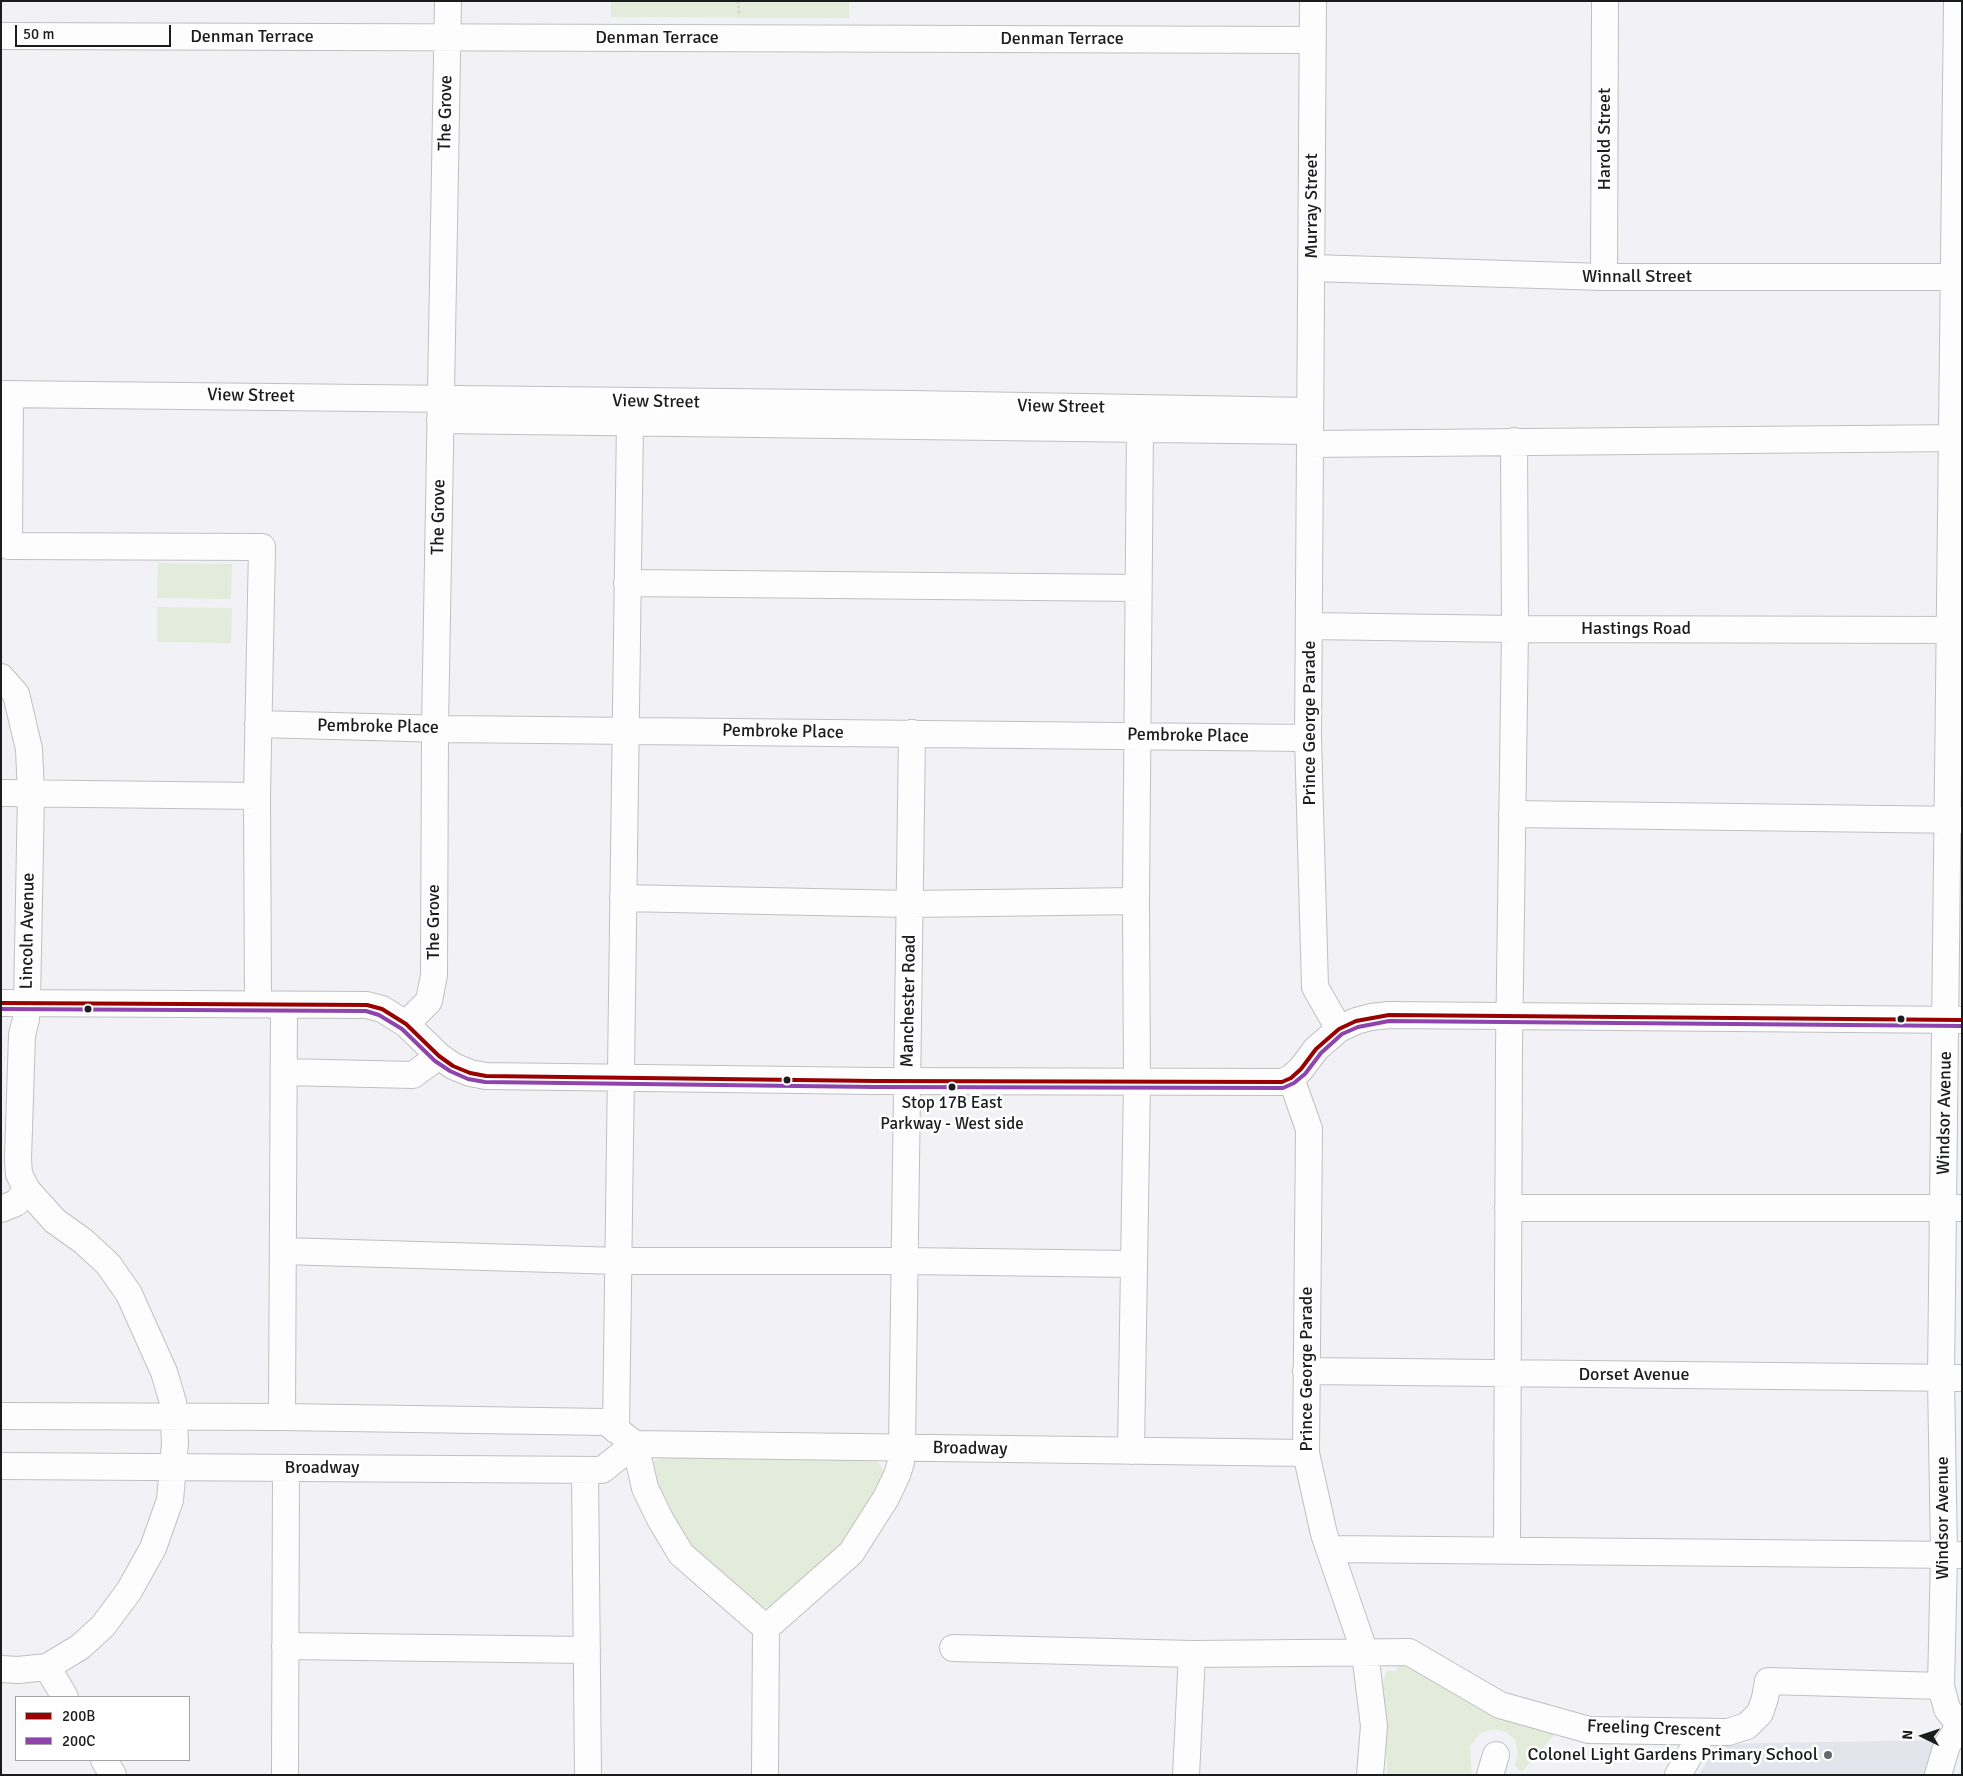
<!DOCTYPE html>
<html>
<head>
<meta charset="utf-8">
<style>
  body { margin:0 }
  #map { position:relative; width:1963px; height:1776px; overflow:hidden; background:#f2f2f6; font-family:Signika,sans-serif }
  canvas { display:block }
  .frame { position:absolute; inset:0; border:2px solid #1b1c1e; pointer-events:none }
  .legend { position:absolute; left:15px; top:1696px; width:175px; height:65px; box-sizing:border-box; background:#fff; border:1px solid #a4a4a5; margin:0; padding:6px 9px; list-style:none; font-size:15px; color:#1b1c1e }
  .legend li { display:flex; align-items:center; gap:10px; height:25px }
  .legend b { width:25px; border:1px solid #a4a4a5 }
  .north { position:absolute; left:1898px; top:1711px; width:50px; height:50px; -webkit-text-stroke:4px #fff; paint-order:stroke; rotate:274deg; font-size:14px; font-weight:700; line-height:20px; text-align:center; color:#1b1c1e }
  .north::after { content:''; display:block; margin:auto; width:18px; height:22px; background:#1b1c1e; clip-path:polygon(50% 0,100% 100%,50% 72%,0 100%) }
  .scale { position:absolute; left:15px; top:25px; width:156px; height:22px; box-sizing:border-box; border:2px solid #1b1c1e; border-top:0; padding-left:6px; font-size:15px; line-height:18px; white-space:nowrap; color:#1b1c1e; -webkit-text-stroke:4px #fff; paint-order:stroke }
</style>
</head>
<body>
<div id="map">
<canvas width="1963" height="1776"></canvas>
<div class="frame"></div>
<ul class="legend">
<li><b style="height:6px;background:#900"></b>200B</li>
<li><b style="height:6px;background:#8e44ad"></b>200C</li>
</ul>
<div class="north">N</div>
<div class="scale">50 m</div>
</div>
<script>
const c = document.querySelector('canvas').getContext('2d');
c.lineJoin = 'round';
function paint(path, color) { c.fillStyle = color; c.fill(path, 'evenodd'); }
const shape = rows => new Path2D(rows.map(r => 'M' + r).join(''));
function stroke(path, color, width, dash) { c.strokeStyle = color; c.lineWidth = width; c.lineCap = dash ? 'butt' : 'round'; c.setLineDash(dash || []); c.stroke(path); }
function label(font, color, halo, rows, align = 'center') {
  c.font = font + ' Signika,sans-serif'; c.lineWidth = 5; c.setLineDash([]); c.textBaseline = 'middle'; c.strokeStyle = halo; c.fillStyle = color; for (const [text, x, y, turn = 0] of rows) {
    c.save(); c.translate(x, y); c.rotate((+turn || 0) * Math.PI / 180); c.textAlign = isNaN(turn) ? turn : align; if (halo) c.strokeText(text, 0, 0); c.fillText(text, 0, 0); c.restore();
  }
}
const built = shape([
  [1938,1740,1951,1775,1699,1775,1717,1744]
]);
const green = shape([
  [611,1,849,1,849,18,611,17],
  [158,563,232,564,231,599,157,598],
  [157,607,232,608,231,643,157,642],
  [667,1456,866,1458,876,1461,881,1466,884,1473,882,1482,849,1538,770,1607,760,1608,701,1557,680,1533,651,1478,652,1462],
  [1397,1658,1483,1711,1513,1722,1556,1733,1522,1772,1515,1766,1518,1753,1515,1740,1506,1732,1494,1729,1481,1733,1470,1746,1472,1775,1387,1775,1383,1681,1387,1671,1397,1671]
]);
const path = shape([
  [738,1,739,15]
]);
const minor = shape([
  [1313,1,1308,738,1315,987,1339,1029],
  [1,36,1312,40],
  [1312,268,1604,277,1962,277],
  [1604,277,1605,1],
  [1,394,911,404,1310,411],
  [10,394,9,546,262,547,257,796,258,1004],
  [440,420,1310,431],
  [1310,444,1962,438],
  [627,583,1138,588],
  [1310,626,1515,629,1962,630],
  [1,677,16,694,29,749,31,793,27,1003,26,1019,22,1035,18,1159,19,1174,27,1190],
  [258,724,446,729,1308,738],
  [1,793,257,796],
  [1512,814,1962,820],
  [623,898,910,904,1136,901],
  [1,1003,367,1005,382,1009,406,1024,439,1056,453,1066,470,1073,486,1076,875,1081,1282,1082,1291,1078,1301,1069,1316,1049,1339,1029,1356,1021,1371,1017,1389,1015,1962,1020],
  [406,1024,429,1001,434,975,435,728,448,1],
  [284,1072,413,1075,439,1056],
  [1291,1078,1309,1129,1306,1453,1324,1534,1365,1653,1374,1726,1370,1775],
  [1508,1208,1961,1208],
  [1,1209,16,1203,27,1190,55,1221,83,1241,108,1264,129,1294,164,1372,173,1402,175,1443,170,1500,153,1548,129,1591,103,1626,80,1647,47,1667,18,1670,1,1669],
  [283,1251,620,1261,905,1261,1132,1264],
  [1306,1371,1962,1378],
  [1,1416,282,1417,606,1422,635,1444,1306,1453],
  [282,1417,284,1005],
  [616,1430,630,422],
  [635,1444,645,1488,660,1519,681,1554,766,1628,851,1553,886,1498,897,1475,901,1462,902,1449,912,733],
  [1131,1451,1137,1082,1136,901,1140,428],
  [1,1466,602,1470,635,1444],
  [585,1470,588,1775],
  [1329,1549,1961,1555],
  [1507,1550,1509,1048,1515,629,1514,441],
  [285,1646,587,1650],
  [953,1648,1192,1654,1409,1652,1500,1705,1589,1730,1728,1732,1747,1726,1760,1713,1765,1698,1768,1681,1941,1686,1947,1709,1962,1728],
  [47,1667,65,1697],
  [1941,1686,1944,1554,1941,1378,1957,1],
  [104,1760,113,1775],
  [285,1775,286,1468],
  [765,1775,766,1628],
  [1186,1775,1192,1654],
  [1490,1775,1496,1755],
  [1678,1775,1703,1732],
  [1938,1775,1947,1745,1959,1726]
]);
const bus1 = shape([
  [1,1003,367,1005,382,1009,406,1024,439,1056,453,1066,470,1073,486,1076,875,1081,1282,1082,1291,1078,1301,1069,1316,1049,1339,1029,1356,1021,1389,1015,1962,1020]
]);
const bus2 = shape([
  [1,1009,366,1011,379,1015,402,1029,435,1061,450,1071,468,1079,485,1082,875,1087,1283,1088,1294,1083,1305,1074,1321,1053,1342,1034,1358,1027,1389,1021,1962,1026]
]);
const markers = [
  [88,1009,4.5,"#1b1c1e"],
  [1901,1019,4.5,"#1b1c1e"],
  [787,1080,4.5,"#1b1c1e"],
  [952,1087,4.5,"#1b1c1e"],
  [1828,1755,5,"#66676a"]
];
const busNames = [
  ["Stop 17B East",952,1104],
  ["Parkway - West side",952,1125]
];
const streetNames = [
  ["Denman Terrace",252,37],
  ["Denman Terrace",657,38],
  ["Denman Terrace",1062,39],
  ["The Grove",446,113,-89],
  ["Harold Street",1605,139,-90],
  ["Murray Street",1312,206,-90],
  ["Winnall Street",1637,277],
  ["View Street",251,396,1],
  ["View Street",656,402,1],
  ["View Street",1061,407,1],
  ["The Grove",439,517,-89],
  ["Hastings Road",1636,629],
  ["Prince George Parade",1310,723,-90],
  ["Pembroke Place",378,727,1],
  ["Pembroke Place",783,732,1],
  ["Pembroke Place",1188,736,1],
  ["The Grove",434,922,-90],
  ["Lincoln Avenue",28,931,-89],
  ["Manchester Road",909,1001,-89],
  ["Windsor Avenue",1945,1113,-89],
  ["Prince George Parade",1307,1369,-90],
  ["Dorset Avenue",1634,1375],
  ["Broadway",970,1449,1],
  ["Broadway",322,1468],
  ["Windsor Avenue",1943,1518,-90],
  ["Freeling Crescent",1654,1729,2]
];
const poiNames = [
  ["Colonel Light Gardens Primary School",1818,1755]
];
paint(built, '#e3e4ec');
paint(green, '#e3ebda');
stroke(minor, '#bfc0c3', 28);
stroke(path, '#d3d3d5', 3, [2.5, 2.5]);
stroke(minor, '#fdfdfe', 26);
stroke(bus1, '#900', 4);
stroke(bus2, '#8e44ad', 4);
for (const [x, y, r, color] of markers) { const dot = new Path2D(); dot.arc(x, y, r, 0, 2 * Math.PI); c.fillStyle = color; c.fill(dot); stroke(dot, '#fff', 2); }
label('17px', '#1b1c1e', '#fff', busNames);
label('18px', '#1b1c1e', '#fff', streetNames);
label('18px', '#1b1c1e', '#fff', poiNames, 'right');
</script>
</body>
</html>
